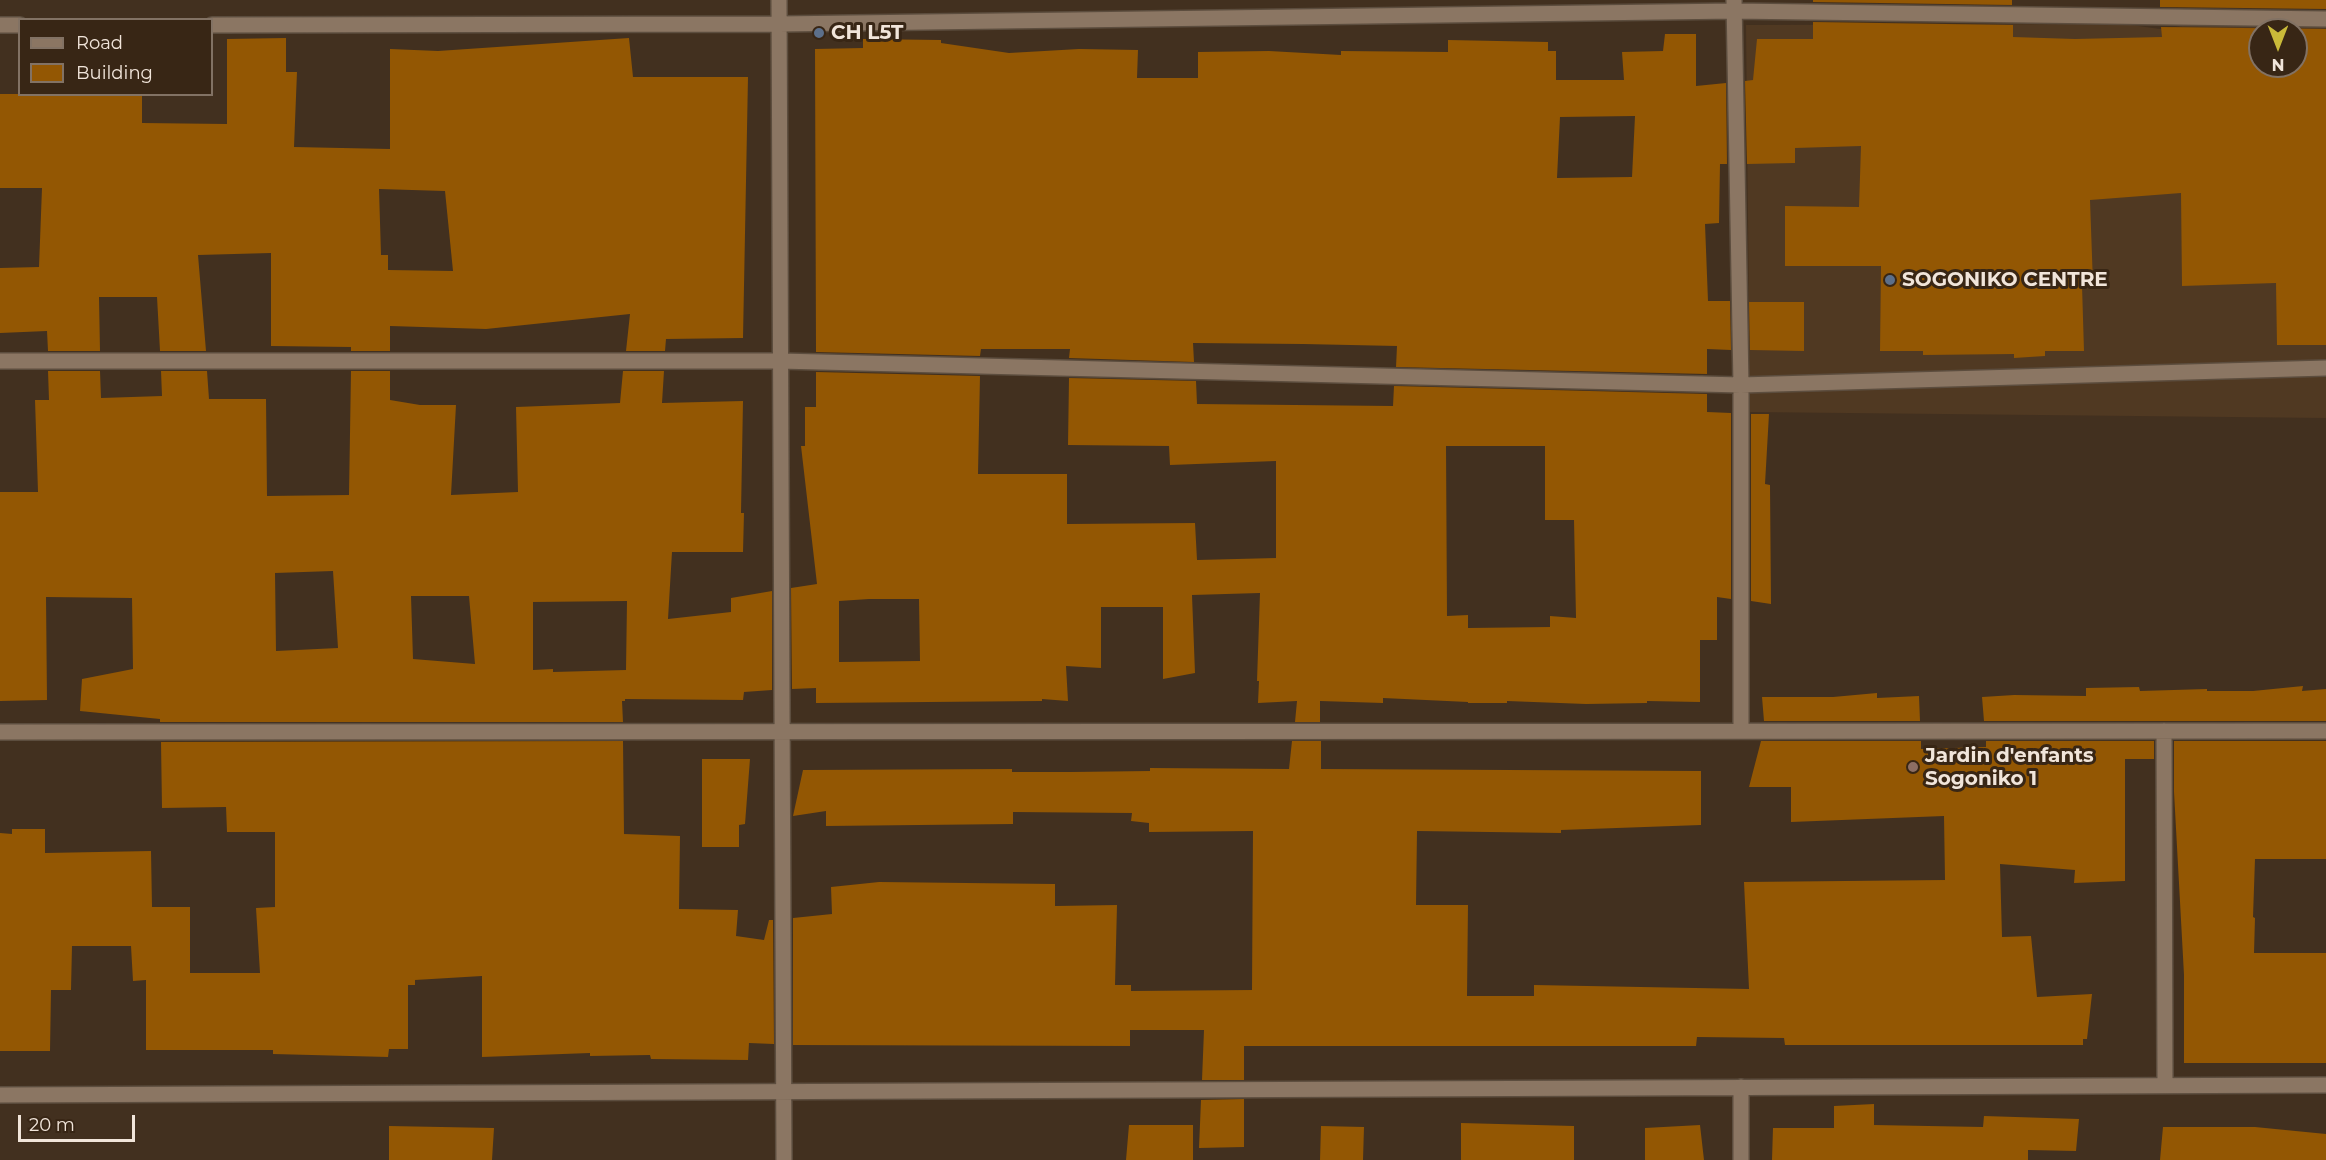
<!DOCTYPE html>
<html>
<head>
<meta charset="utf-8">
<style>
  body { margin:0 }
  #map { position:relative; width:2326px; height:1160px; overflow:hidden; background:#42301f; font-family:Montserrat,sans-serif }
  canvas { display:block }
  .legend { position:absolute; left:18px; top:18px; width:195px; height:78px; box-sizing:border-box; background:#382615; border:2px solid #827264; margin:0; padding:8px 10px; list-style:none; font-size:18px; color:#f1e5da }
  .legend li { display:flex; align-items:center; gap:12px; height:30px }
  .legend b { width:30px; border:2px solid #827264 }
  .north { position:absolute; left:2248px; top:18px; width:60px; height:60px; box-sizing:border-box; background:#382615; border:2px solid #827264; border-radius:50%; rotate:180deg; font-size:16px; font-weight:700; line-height:24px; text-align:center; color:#f1e5da }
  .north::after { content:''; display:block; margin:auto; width:21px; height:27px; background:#caba39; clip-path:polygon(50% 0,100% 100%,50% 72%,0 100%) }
  .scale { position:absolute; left:18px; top:1115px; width:117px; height:27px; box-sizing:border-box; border:3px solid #f1e5da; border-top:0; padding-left:8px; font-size:18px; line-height:21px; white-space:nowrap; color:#f1e5da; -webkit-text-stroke:4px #382615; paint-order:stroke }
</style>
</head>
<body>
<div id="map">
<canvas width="2326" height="1160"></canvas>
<ul class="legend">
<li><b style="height:8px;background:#8b7663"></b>Road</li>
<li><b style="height:16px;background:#935703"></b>Building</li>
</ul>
<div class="north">N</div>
<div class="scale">20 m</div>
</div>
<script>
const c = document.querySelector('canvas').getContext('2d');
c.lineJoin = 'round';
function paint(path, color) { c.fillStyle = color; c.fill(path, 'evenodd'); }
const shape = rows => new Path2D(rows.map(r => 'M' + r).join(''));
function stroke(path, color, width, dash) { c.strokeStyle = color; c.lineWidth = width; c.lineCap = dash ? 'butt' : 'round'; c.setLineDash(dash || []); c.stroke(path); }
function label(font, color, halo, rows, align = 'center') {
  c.font = font + ' Montserrat,sans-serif'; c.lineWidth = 6; c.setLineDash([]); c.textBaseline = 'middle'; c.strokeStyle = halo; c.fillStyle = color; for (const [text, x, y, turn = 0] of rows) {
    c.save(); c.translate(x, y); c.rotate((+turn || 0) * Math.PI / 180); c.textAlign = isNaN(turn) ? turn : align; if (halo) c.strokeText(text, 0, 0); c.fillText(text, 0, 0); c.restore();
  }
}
const built = shape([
  [2124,24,2160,29,2189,25,2326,27,2326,418,1750,412,1746,25],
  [2260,30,2296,30,2296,66,2260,66]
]);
const building = shape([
  [1813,0,2012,0,2012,5,1813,2],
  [2160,0,2326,0,2326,9,2160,7],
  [1813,22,2013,25,2013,37,2075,39,2162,37,2161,27,2326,29,2326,345,2277,345,2276,283,2182,286,2181,193,2090,200,2093,284,2082,285,2084,351,2045,351,2045,356,2014,358,2014,354,1923,355,1923,351,1880,351,1881,266,1785,266,1785,206,1859,207,1861,146,1795,148,1795,163,1747,164,1745,81,1753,80,1757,39,1813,39],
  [2260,30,2296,30,2296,66,2260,66],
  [1665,34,1696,34,1696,86,1726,83,1727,164,1720,164,1719,223,1705,224,1708,301,1730,301,1731,350,1707,349,1707,374,1396,367,1397,346,1303,344,1193,343,1194,362,1069,358,1070,349,981,349,980,356,816,352,815,49,863,48,863,39,941,40,941,43,1009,53,1079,49,1138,50,1137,78,1198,78,1198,52,1269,51,1341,55,1341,51,1448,52,1448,40,1548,42,1548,51,1556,51,1556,80,1624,80,1622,52,1663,51],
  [1635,116,1632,177,1557,178,1560,117],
  [286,38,286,72,297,72,294,147,390,149,390,49,438,51,629,38,633,77,748,77,743,338,666,339,665,351,626,351,630,314,486,329,390,326,390,351,351,351,351,347,271,346,271,253,198,255,206,351,160,351,157,297,99,297,100,351,48,351,47,331,0,333,0,268,39,267,42,188,0,188,0,94,142,94,142,123,227,124,227,39],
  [379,189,445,191,453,271,388,270,388,255,381,255],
  [1749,302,1804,302,1804,351,1750,350],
  [48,371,100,371,101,398,162,396,161,371,207,371,209,399,266,399,267,496,349,495,351,371,390,371,390,400,420,405,456,405,451,495,518,492,516,407,620,403,623,371,664,371,662,403,743,401,741,513,744,513,743,552,672,552,668,619,731,612,731,598,772,591,772,690,744,692,743,700,625,699,625,701,622,701,623,722,160,722,160,719,80,711,82,679,133,669,132,598,46,597,47,700,0,701,0,492,38,492,35,400,49,400],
  [333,571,338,648,276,651,275,573],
  [411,596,469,596,475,664,413,659],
  [627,601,626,670,553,672,553,669,533,670,533,602],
  [816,372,980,376,978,474,1067,474,1067,524,1195,523,1197,560,1276,558,1276,461,1170,465,1169,446,1068,445,1069,378,1196,381,1197,404,1393,406,1394,386,1707,394,1707,412,1731,413,1731,599,1717,597,1717,640,1700,640,1700,702,1647,701,1647,703,1586,704,1507,701,1507,703,1468,703,1468,702,1383,698,1383,703,1320,701,1320,722,1295,722,1297,701,1258,703,1259,681,1257,681,1260,593,1192,595,1195,673,1163,679,1163,607,1101,607,1101,668,1066,666,1068,701,1042,699,1042,701,816,703,816,688,792,689,791,588,817,584,801,446,805,446,805,407,816,407],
  [1446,446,1545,446,1545,520,1574,520,1576,618,1550,616,1550,627,1468,628,1468,615,1447,616],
  [869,599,919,599,920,661,839,662,839,601],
  [1751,414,1769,414,1765,484,1770,485,1771,604,1751,601],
  [2303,686,2302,691,2326,689,2326,721,1984,721,1982,697,2014,695,2086,696,2086,688,2139,687,2140,691,2207,689,2207,691,2253,691],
  [1877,693,1877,698,1919,696,1920,721,1764,721,1762,697,1833,697],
  [623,741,624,834,680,836,679,909,738,910,736,936,764,940,769,920,773,920,774,1044,749,1043,748,1060,651,1059,650,1055,590,1056,590,1053,482,1057,482,976,415,980,415,985,408,985,408,1049,389,1049,388,1057,273,1054,273,1050,146,1050,146,980,133,981,131,946,72,946,71,990,51,990,50,1051,0,1051,0,833,12,834,12,829,45,829,45,853,151,851,152,907,190,907,190,973,260,973,256,908,275,907,275,832,227,832,226,807,162,808,161,742],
  [1292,741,1321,741,1321,769,1701,771,1701,825,1561,830,1561,833,1417,831,1416,905,1468,905,1467,996,1534,996,1534,985,1749,989,1744,882,1945,880,1944,816,1791,822,1791,787,1749,787,1761,741,1921,741,1921,749,1986,747,1986,741,2154,741,2154,759,2125,759,2125,881,2074,883,2075,870,2000,864,2002,937,2031,936,2037,997,2092,994,2087,1039,2083,1039,2083,1045,1785,1045,1784,1038,1697,1037,1696,1046,1244,1046,1244,1080,1202,1080,1204,1030,1130,1030,1130,1046,793,1045,793,918,832,914,831,887,879,882,1055,884,1055,906,1117,905,1115,985,1131,985,1131,991,1252,990,1253,831,1149,832,1149,823,1131,821,1132,813,1013,812,1013,824,826,826,826,811,793,816,803,770,1012,769,1012,772,1071,772,1150,771,1150,768,1289,769],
  [2174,741,2326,741,2326,859,2255,859,2253,917,2255,918,2254,953,2326,953,2326,1063,2184,1063,2184,975,2174,792],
  [702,759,750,759,745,824,739,825,739,847,702,847],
  [1244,1099,1244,1147,1199,1148,1201,1100],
  [1874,1104,1874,1125,1983,1127,1984,1116,2079,1119,2076,1151,2028,1150,2028,1160,1772,1160,1773,1128,1834,1128,1834,1106],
  [1461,1123,1574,1126,1574,1160,1461,1160],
  [1129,1125,1193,1125,1193,1160,1126,1160],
  [1700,1125,1704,1160,1645,1160,1645,1128],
  [389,1126,494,1128,492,1160,389,1160],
  [1321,1126,1364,1127,1363,1160,1320,1160],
  [2163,1127,2255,1127,2326,1134,2326,1160,2160,1160]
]);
const minor = shape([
  [779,0,784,1160],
  [1734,0,1741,385,1741,731],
  [0,25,20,25],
  [212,25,779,24,1734,11,2326,19],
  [0,361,780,361,1741,385,2326,368],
  [2164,731,2165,1085],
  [0,732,2326,731],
  [1741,1087,1741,1160],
  [0,1095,2326,1085]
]);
const markers = [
  [819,33,6,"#5c6f8a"],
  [1890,280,6,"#5c6f8a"],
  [1913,767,6,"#8d6e63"]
];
const poiNames = [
  ["CH L5T",831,33],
  ["SOGONIKO CENTRE",1902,280],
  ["Jardin d'enfants",1925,756],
  ["Sogoniko 1",1925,779]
];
paint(built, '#503922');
paint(building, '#935703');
stroke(minor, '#5c4d3e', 18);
stroke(minor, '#8b7663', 15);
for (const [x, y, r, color] of markers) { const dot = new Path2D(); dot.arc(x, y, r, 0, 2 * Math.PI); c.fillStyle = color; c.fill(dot); stroke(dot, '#382615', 2); }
label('bold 20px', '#f1e5da', '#382615', poiNames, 'left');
</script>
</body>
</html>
